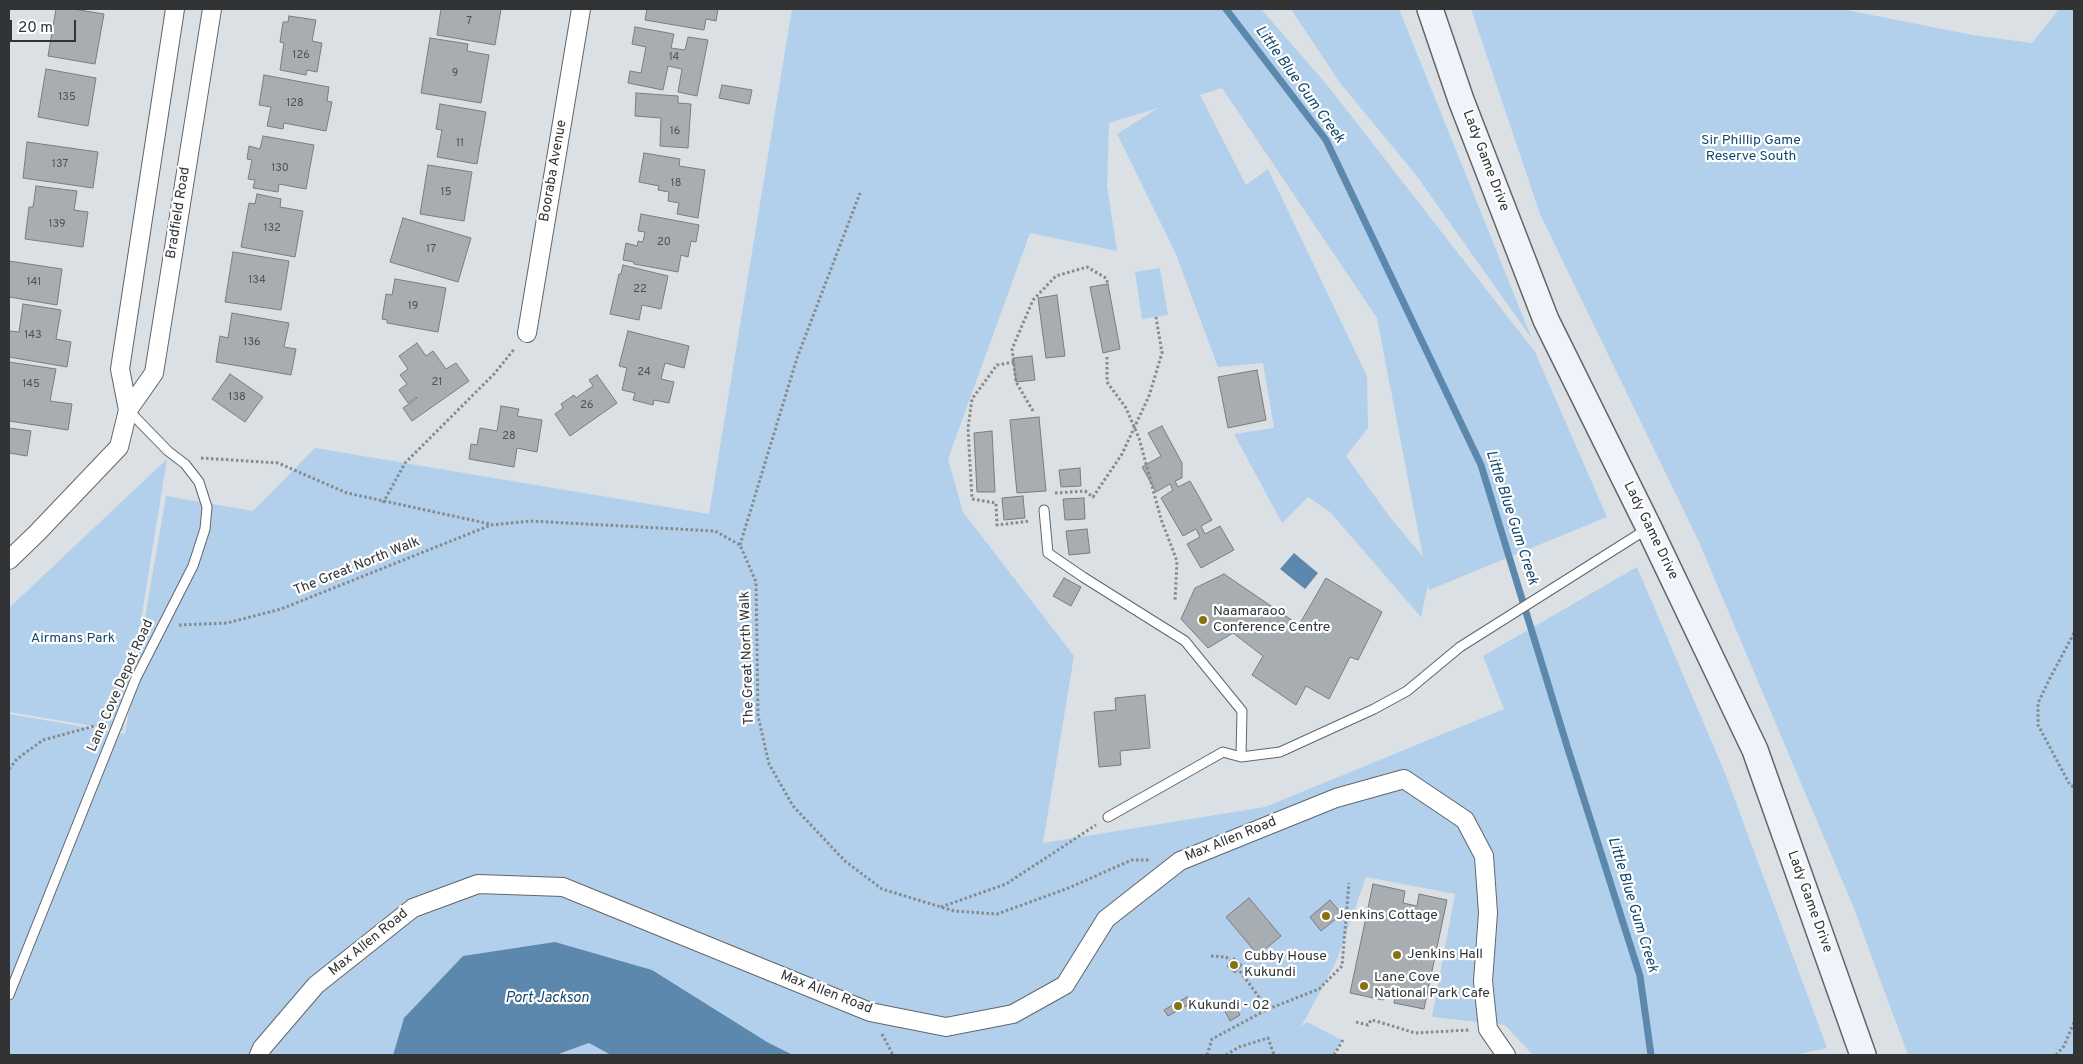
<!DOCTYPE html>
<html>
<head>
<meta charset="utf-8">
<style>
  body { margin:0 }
  #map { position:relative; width:2083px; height:1064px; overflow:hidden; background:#dbe0e5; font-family:Overpass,sans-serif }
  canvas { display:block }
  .frame { position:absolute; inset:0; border:10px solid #313335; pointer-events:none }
  .scale { position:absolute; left:10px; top:20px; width:66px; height:22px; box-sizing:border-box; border:2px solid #313335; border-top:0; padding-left:6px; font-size:15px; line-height:18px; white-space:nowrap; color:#313335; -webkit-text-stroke:4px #fff; paint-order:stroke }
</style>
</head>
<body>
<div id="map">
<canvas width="2083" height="1064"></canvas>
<div class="frame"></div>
<div class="scale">20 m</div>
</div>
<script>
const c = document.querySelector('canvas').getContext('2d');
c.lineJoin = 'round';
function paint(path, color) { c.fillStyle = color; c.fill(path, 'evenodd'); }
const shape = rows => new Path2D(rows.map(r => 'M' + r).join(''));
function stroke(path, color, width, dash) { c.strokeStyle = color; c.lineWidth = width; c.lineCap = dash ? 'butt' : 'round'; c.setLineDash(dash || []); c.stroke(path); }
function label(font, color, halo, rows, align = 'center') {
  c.font = font + ' Overpass,sans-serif'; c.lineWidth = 4.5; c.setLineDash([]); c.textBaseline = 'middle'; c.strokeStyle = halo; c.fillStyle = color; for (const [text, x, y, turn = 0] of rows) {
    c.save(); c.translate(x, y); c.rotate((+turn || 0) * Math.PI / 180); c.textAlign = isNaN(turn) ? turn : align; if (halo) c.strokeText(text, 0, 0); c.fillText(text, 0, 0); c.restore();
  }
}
const green = shape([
  [792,9,1261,9,1328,86,1535,352,1607,517,1429,590,1428,584,1421,617,1330,512,1308,497,1282,523,1234,434,1274,428,1263,363,1218,367,1175,252,1117,134,1158,108,1109,123,1107,186,1117,251,1030,233,948,459,963,512,1074,656,1043,843,1265,807,1504,709,1483,656,1637,567,1725,773,1827,1048,1795,1055,1533,1055,1505,1025,1432,1017,1455,894,1366,877,1336,962,1301,1027,1307,1022,1342,1040,1333,1055,793,1055,767,1042,404,1018,393,1055,9,1055,9,714,125,734,166,496,253,511,315,448,709,514],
  [1222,88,1377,318,1423,557,1389,516,1346,456,1368,428,1367,376,1268,169,1246,185,1200,95],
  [1291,9,1399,9,1532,339,1416,175,1340,83],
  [1471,9,1842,9,1972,35,2032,43,2059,9,2074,9,2074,1055,1908,1055,1853,906,1699,542,1540,214],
  [1160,268,1168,315,1142,319,1135,272],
  [167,459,123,731,9,712,9,608],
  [589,1043,611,1055,556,1055]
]);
const water = shape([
  [1294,553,1318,573,1305,589,1280,569],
  [555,942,652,970,767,1042,793,1055,611,1055,589,1043,556,1055,393,1055,404,1018,463,956]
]);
const stream = shape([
  [1226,9,1326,140,1481,465,1567,746,1640,976,1651,1055]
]);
const building = shape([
  [56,9,73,9,104,14,95,64,48,56,56,9],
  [441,9,501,9,495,45,437,35,441,9],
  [647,9,718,9,716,21,706,19,704,30,645,20,647,9],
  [289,16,316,20,312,41,322,43,317,72,307,70,306,75,280,70,284,43,280,42,283,22,288,22,289,16],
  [635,27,674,34,671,48,685,50,688,37,708,40,697,96,678,92,682,69,668,66,663,90,628,83,630,71,641,73,646,47,632,44,635,27],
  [430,38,468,44,467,51,489,55,481,103,421,93,430,38],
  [46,69,96,78,88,126,38,117,46,69],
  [264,75,329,87,327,101,332,102,326,131,284,123,283,129,267,126,271,107,259,105,264,75],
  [722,85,752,90,749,104,719,98,722,85],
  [636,93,678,96,678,103,691,104,688,148,660,146,661,118,635,116,636,93],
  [440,104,486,112,477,164,437,157,442,130,436,129,440,104],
  [263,136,314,145,306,189,279,184,278,192,253,188,255,180,248,179,252,160,247,159,249,146,260,149,263,136],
  [27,142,98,152,93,188,23,178,27,142],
  [644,153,680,159,679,166,705,170,698,218,677,214,679,203,668,201,669,192,658,190,659,186,639,182,644,153],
  [428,165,472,172,464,221,420,214,428,165],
  [36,186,77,191,74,210,88,212,83,247,25,239,29,207,33,207,36,186],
  [257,194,281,199,280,207,303,211,295,257,241,247,249,203,255,204,257,194],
  [641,214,699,225,696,242,691,241,688,257,681,255,678,272,634,264,634,262,623,260,626,243,637,246,638,241,643,242,645,232,638,231,641,214],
  [403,218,471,238,458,282,390,262,403,218],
  [233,252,289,261,281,310,225,302,233,252],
  [9,261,62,269,57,305,9,297,9,261],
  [623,265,668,276,661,309,642,305,639,320,610,314,619,274,621,274,623,265],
  [395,279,446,288,438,332,387,323,387,320,382,319,386,294,392,295,395,279],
  [1108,284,1120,349,1103,353,1090,287,1108,284],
  [1057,295,1065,356,1046,358,1038,298,1057,295],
  [23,304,61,310,56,339,71,342,67,367,9,357,9,331,19,332,23,304],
  [232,313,289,323,284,347,296,349,291,375,216,362,220,336,228,338,232,313],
  [628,331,689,346,684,368,665,363,661,379,674,382,669,403,654,400,653,405,633,400,635,393,622,390,627,368,619,366,628,331],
  [417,343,426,356,433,351,446,369,456,363,469,381,412,421,403,408,417,398,416,397,408,403,399,390,407,384,400,375,408,369,399,356,417,343],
  [1032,356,1035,380,1016,382,1013,358,1032,356],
  [9,362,56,369,50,401,72,404,68,430,9,421,9,362],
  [1257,370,1266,420,1228,428,1218,377,1257,370],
  [230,374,263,397,245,422,212,399,230,374],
  [597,375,617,403,570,436,555,414,563,408,561,404,574,395,576,398,593,386,589,380,597,375],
  [501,406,519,409,517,416,542,420,537,452,517,448,514,467,469,459,471,444,477,445,480,428,497,431,501,406],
  [1039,417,1046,491,1017,493,1010,420,1039,417],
  [1162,426,1182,463,1182,478,1175,481,1178,487,1190,481,1212,520,1201,526,1205,534,1220,526,1234,550,1201,568,1187,544,1200,537,1196,529,1183,536,1161,498,1173,490,1170,484,1156,492,1142,467,1161,456,1148,433,1162,426],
  [9,428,31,431,27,456,9,453,9,428],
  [992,431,995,492,977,492,974,433,992,431],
  [1080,468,1081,486,1061,487,1059,470,1080,468],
  [1023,496,1025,518,1004,520,1002,498,1023,496],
  [1084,498,1085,519,1065,520,1063,499,1084,498],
  [1087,529,1090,553,1069,555,1066,531,1087,529],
  [1224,574,1299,625,1326,578,1382,612,1358,660,1350,657,1329,699,1306,686,1296,705,1252,675,1263,656,1233,633,1208,648,1181,619,1195,588,1224,574],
  [1064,578,1081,587,1071,606,1053,596,1064,578],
  [1145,695,1150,748,1120,751,1121,765,1099,767,1094,712,1116,710,1115,698,1145,695],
  [1373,884,1405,891,1403,903,1417,906,1419,894,1447,900,1424,1009,1394,1003,1397,990,1386,988,1383,1000,1350,993,1373,884],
  [1249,898,1281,936,1258,955,1226,917,1249,898],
  [1330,900,1342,914,1321,931,1310,917,1330,900],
  [1234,958,1242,965,1235,973,1227,966,1234,958],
  [1187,997,1191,1003,1168,1016,1164,1010,1187,997],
  [1235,1006,1240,1015,1230,1021,1225,1011,1235,1006]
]);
const path = shape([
  [1107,357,1107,382,1126,408,1139,438,1161,519,1177,561,1175,601],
  [1014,362,997,365,972,399,968,428,972,499,996,503,997,525,1030,521],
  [1033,411,1016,382,1012,349,1033,300,1056,276,1087,267,1106,278,1108,284],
  [201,458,278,463,347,493,490,524],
  [1055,493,1085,491,1093,497,1122,454,1149,396,1162,353,1156,317],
  [383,503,405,463,495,373,515,348],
  [740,545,797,358,860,193],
  [179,625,227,623,281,609,491,525,530,521,715,531,740,545,756,582,758,716,769,764,793,806,845,861,882,889,954,911,997,914,1066,889,1132,860,1150,860],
  [2074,633,2049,680,2038,703,2038,725,2070,785,2074,787],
  [9,769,17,759,43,740,102,724],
  [941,907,1006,884,1096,825],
  [1211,956,1226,957,1236,966,1268,1009],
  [1356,1022,1368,1025,1371,1020,1376,1021,1415,1033,1469,1030],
  [882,1034,893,1055],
  [1207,1055,1212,1039,1268,1009,1319,989,1342,966,1349,883],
  [1226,1055,1239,1047,1268,1038,1274,1055],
  [1334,1055,1344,1038],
  [2056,1055,2064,1046,2074,1022]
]);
const lane = shape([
  [1044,510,1048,553,1083,577,1185,641,1242,711,1241,757],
  [1108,817,1223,752,1241,757,1280,752,1374,709,1407,691,1460,647,1647,529],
  [9,995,136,678,193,566,205,529,207,507,199,482,185,464,168,451,128,410]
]);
const street = shape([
  [527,333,581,9],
  [128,410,120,369,175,9],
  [9,560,37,533,119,447,128,410,154,373,212,9],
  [259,1055,262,1048,316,985,413,908,478,884,563,887,870,1012,946,1027,1013,1014,1065,985,1106,919,1180,861,1336,798,1404,779,1465,820,1484,856,1488,913,1483,981,1488,1029,1506,1055]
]);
const secondary = shape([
  [1430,9,1461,100,1546,320,1649,528,1755,750,1863,1055]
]);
const markers = [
  [1203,620,5,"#877213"],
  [1326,916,5,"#877213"],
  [1397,955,5,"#877213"],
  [1234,965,5,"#877213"],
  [1364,986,5,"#877213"],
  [1178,1006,5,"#877213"]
];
const numberNames = [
  ["7",469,22],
  ["126",301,56],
  ["14",674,58],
  ["9",455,74],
  ["135",67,98],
  ["128",295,104],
  ["16",675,132],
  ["11",460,144],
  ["137",60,165],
  ["130",280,169],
  ["18",676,184],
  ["15",446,193],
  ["139",57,225],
  ["132",272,229],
  ["20",664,243],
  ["17",431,250],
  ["134",257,281],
  ["141",34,283],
  ["22",640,290],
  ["19",413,307],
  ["143",33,336],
  ["136",252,343],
  ["24",644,373],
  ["21",437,383],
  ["145",31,385],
  ["138",237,398],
  ["26",587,406],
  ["28",509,437]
];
const parkNames = [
  ["Sir Phillip Game",1751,141],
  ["Reserve South",1751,157],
  ["Airmans Park",73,639]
];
const streetNames = [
  ["Lady Game Drive",1485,161,69],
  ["Booraba Avenue",554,171,-80],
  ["Bradfield Road",179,213,-81],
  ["Lady Game Drive",1650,531,64],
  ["The Great North Walk",357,567,-22],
  ["The Great North Walk",748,658,-92],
  ["Lane Cove Depot Road",121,686,-66],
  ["Max Allen Road",1231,840,-22],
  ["Lady Game Drive",1809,902,70],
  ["Max Allen Road",369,943,-39],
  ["Max Allen Road",826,993,21]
];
const poiNames = [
  ["Naamaraoo",1213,612],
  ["Conference Centre",1213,628],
  ["Jenkins Cottage",1336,916],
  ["Jenkins Hall",1407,955],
  ["Cubby House",1244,957],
  ["Kukundi",1244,973],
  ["Lane Cove",1374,978],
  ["National Park Cafe",1374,994],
  ["Kukundi - 02",1188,1006]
];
const waterNames = [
  ["Little Blue Gum Creek",1299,85,54],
  ["Little Blue Gum Creek",1511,518,72],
  ["Little Blue Gum Creek",1632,905,73],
  ["Port Jackson",547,999]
];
paint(green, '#b2d0eb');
paint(water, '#5c88ae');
stroke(stream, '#5c88ae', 7);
paint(building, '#a7adb1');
stroke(building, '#787d81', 1);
stroke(lane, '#61666a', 11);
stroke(street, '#61666a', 20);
stroke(secondary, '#61666a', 28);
stroke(path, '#868a8d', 3, [2.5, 2.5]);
stroke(lane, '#fff', 9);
stroke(street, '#fff', 18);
stroke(secondary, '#eef4fa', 25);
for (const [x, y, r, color] of markers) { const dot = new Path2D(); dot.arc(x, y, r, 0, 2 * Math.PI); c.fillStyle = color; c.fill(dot); stroke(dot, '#fff', 2); }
label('11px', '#4e5254', null, numberNames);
label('14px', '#13486e', '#fff', parkNames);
label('14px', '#313335', '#fff', streetNames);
label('14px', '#313335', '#fff', poiNames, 'left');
label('italic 15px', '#14486e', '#fff', waterNames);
</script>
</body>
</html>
